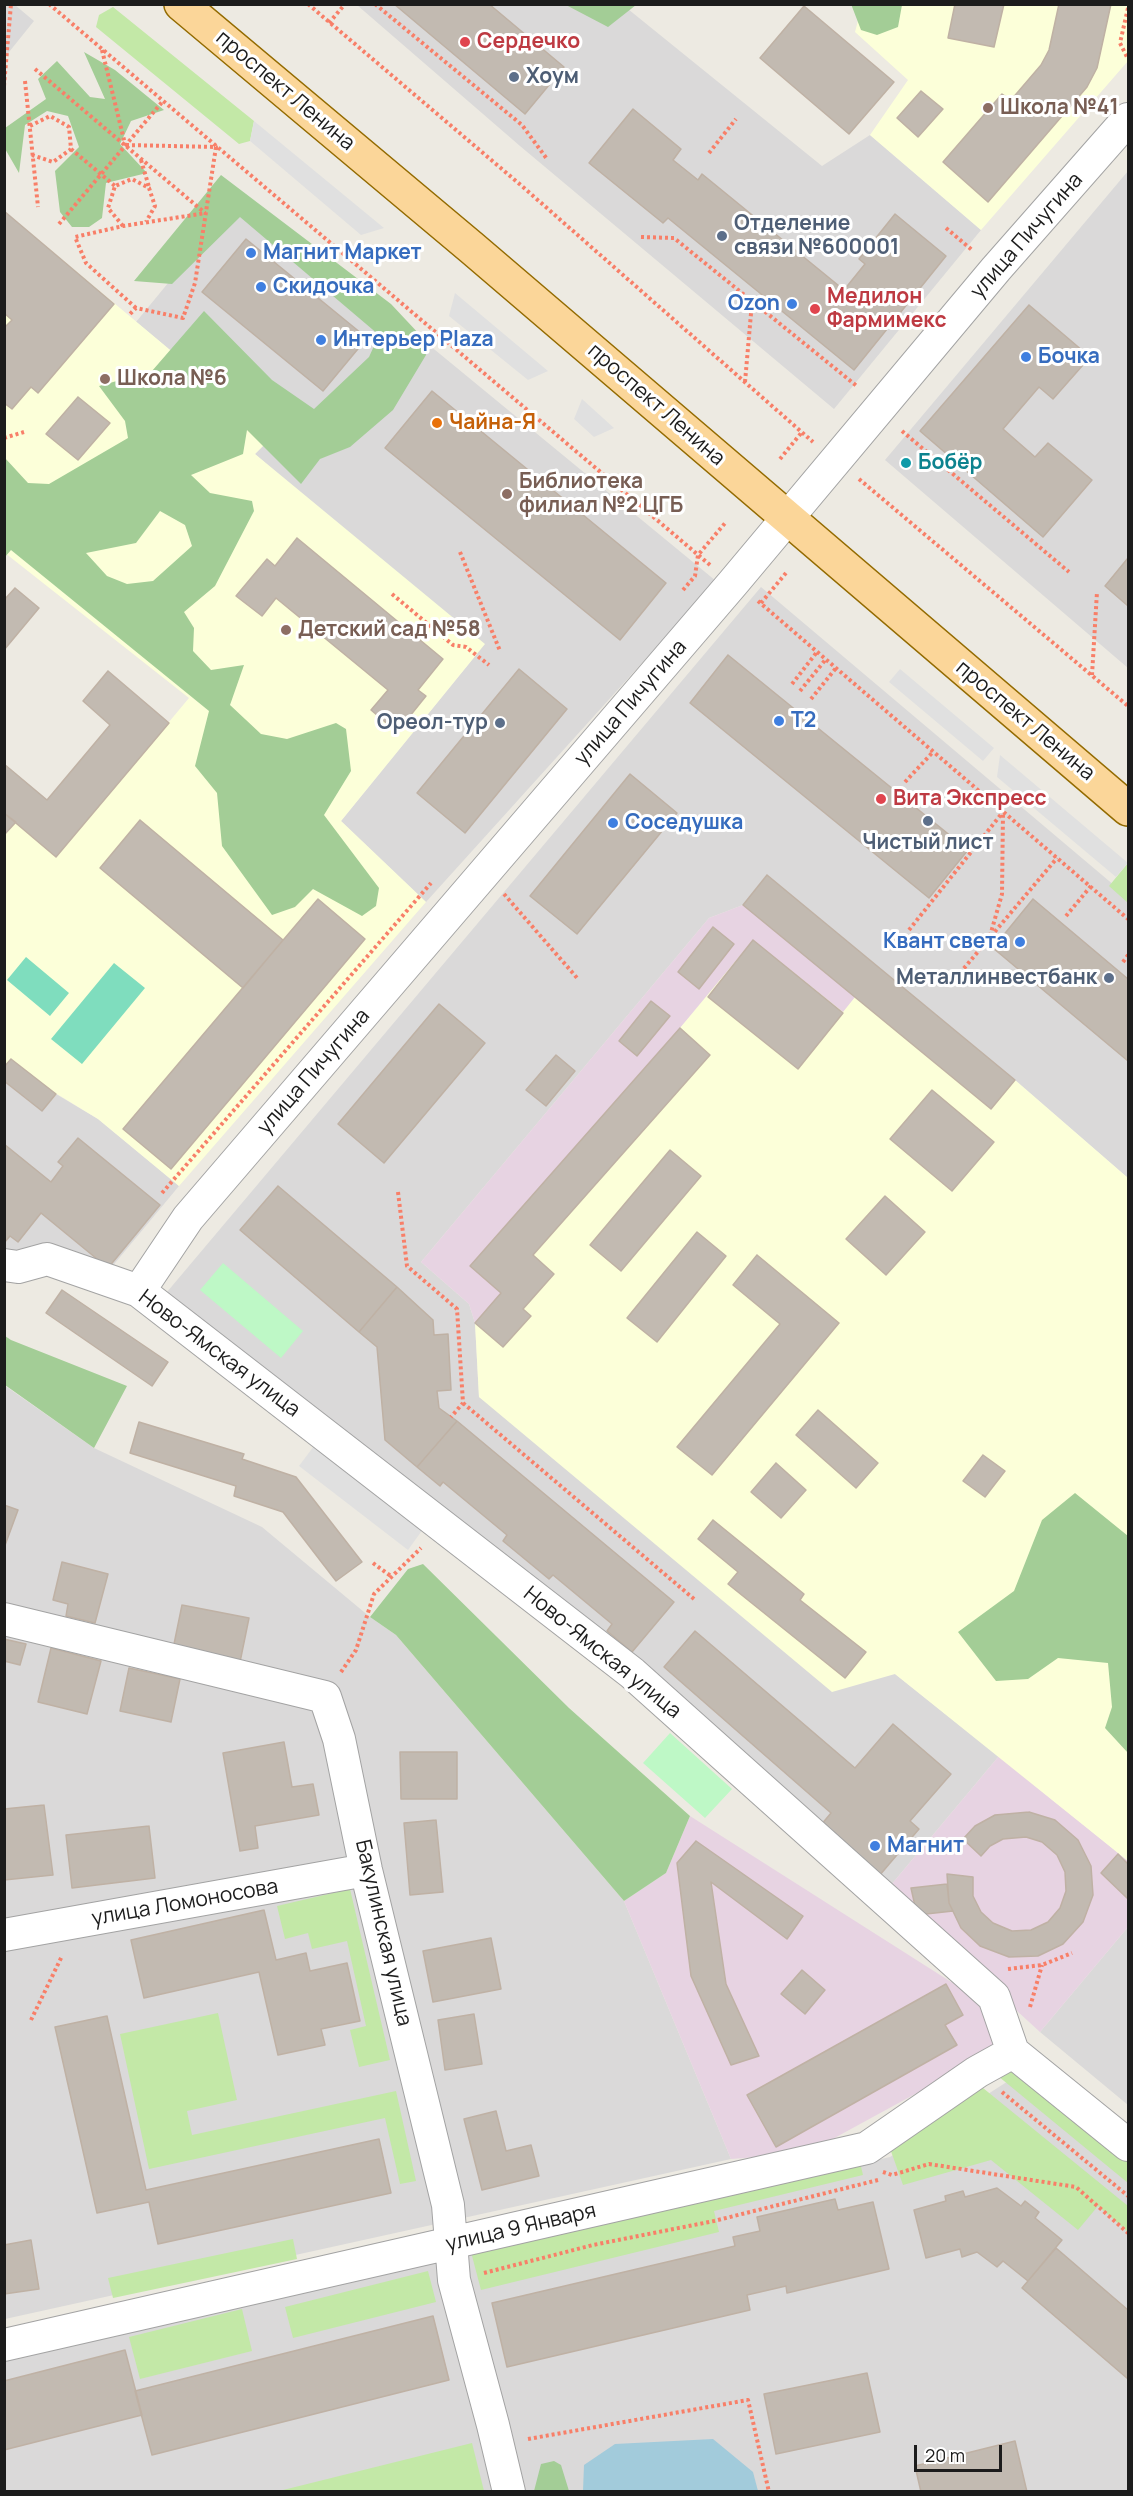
<!DOCTYPE html>
<html>
<head>
<meta charset="utf-8">
<style>
  body { margin:0 }
  #map { position:relative; width:1133px; height:2496px; overflow:hidden; background:#edeae2; font-family:Manrope,sans-serif }
  canvas { display:block }
  .frame { position:absolute; inset:0; border:6px solid #1c1c1c; pointer-events:none }
  .scale { position:absolute; left:914px; top:2445px; width:88px; height:27px; box-sizing:border-box; border:3px solid #1c1c1c; border-top:0; padding-left:8px; font-size:18px; line-height:21px; white-space:nowrap; color:#1c1c1c; -webkit-text-stroke:4px #fff; paint-order:stroke }
</style>
</head>
<body>
<div id="map">
<canvas width="1133" height="2496"></canvas>
<div class="frame"></div>
<div class="scale">20 m</div>
</div>
<script>
const c = document.querySelector('canvas').getContext('2d');
c.lineJoin = 'round';
function paint(path, color) { c.fillStyle = color; c.fill(path, 'evenodd'); }
const shape = rows => new Path2D(rows.map(r => 'M' + r).join(''));
function stroke(path, color, width, dash) { c.strokeStyle = color; c.lineWidth = width; c.lineCap = dash ? 'butt' : 'round'; c.setLineDash(dash || []); c.stroke(path); }
function label(font, color, halo, rows, align = 'center') {
  c.font = font + ' Manrope,sans-serif'; c.lineWidth = 6; c.setLineDash([]); c.textBaseline = 'middle'; c.strokeStyle = halo; c.fillStyle = color; for (const [text, x, y, turn = 0] of rows) {
    c.save(); c.translate(x, y); c.rotate((+turn || 0) * Math.PI / 180); c.textAlign = isNaN(turn) ? turn : align; if (halo) c.strokeText(text, 0, 0); c.fillText(text, 0, 0); c.restore();
  }
}
const residential = shape([
  [5,4,15,5,34,21,5,57],
  [357,5,623,5,822,166,870,135,981,230,834,409,520,146],
  [1128,171,1128,668,885,460],
  [243,192,716,581,426,902,341,821,476,655,255,454,273,436,136,322],
  [761,587,1128,897,1128,1178,1015,1080,767,875,743,905,709,918,421,1262,469,1304,475,1323,479,1397,895,1674,999,1756,886,1891,631,1662,167,1292],
  [4,1081,42,1111,56,1094,98,1119,179,1186,91,1292,5,1257],
  [4,1385,94,1448,262,1527,370,1617,396,1635,624,1901,731,2159,5,2319],
  [1128,1927,1128,2105,1040,2032],
  [1016,2076,1128,2170,1128,2491,5,2491,4,2357,890,2157]
]);
const industrial = shape([
  [767,875,1015,1080,991,1109,856,998,843,1013,708,997,680,1028,710,1055,534,1255,554,1274,524,1309,503,1347,475,1323,469,1304,421,1262,709,918,743,905],
  [999,1756,1128,1861,1128,1927,1040,2032,886,1891],
  [690,1816,981,2001,1003,2046,807,2153,731,2159,624,1901,666,1873]
]);
const education = shape([
  [862,5,1128,5,1128,61,981,230,870,135,908,80,855,32],
  [4,211,273,436,255,454,485,644,341,821,426,902,179,1186,98,1119,57,1094,42,1111,5,1081,5,835,16,822,57,856,189,698,5,553],
  [753,940,843,1012,855,997,991,1109,1015,1080,1128,1178,1128,1861,895,1674,832,1692,479,1397,475,1323,503,1347,530,1316,523,1309,554,1274,533,1255,710,1055,680,1028]
]);
const grass = shape([
  [113,7,254,121,250,141,239,144,96,27,99,15],
  [1128,863,1128,903,1109,886],
  [350,1889,390,2060,359,2067,350,2030,366,2026,347,1941,312,1949,308,1933,285,1939,277,1906],
  [218,2013,237,2100,187,2111,192,2135,396,2091,416,2181,400,2184,385,2118,149,2169,120,2034],
  [1011,2060,1128,2157,1128,2183,998,2076],
  [983,2088,1128,2206,1128,2232,1098,2206,1078,2230,991,2160,903,2185,887,2140],
  [859,2158,863,2175,714,2211,719,2232,481,2290,471,2252],
  [293,2239,297,2259,113,2298,108,2278],
  [428,2271,436,2302,293,2338,285,2307],
  [242,2309,252,2351,140,2379,129,2337],
  [472,2443,484,2491,279,2491]
]);
const forest = shape([
  [851,4,902,5,898,27,877,35,861,30],
  [566,5,636,5,608,27],
  [84,52,115,70,164,110,131,121,120,144,147,173,106,183,102,218,89,227,72,227,60,212,55,171,79,147,68,116,47,111,25,125,19,173,4,147,5,128,46,99,38,79,57,61,90,97,105,99],
  [221,175,391,304,421,336,426,355,393,410,350,447,320,459,301,484,247,430,243,454,191,475,210,493,252,501,254,511,215,586,184,612,194,628,193,651,211,670,244,665,230,705,261,734,287,739,336,723,346,729,351,771,324,815,379,888,376,906,362,916,313,889,295,907,272,915,222,846,217,793,195,766,209,711,11,550,5,557,5,458,28,483,49,484,128,438,125,421,99,386,152,371,204,311,272,380,314,409,369,357,379,335,240,217,172,284,134,281],
  [160,511,185,525,192,546,153,581,127,584,107,576,86,553,136,543],
  [5,1336,11,1340,127,1386,94,1448,5,1385],
  [1075,1493,1128,1536,1128,1753,1105,1728,1112,1707,1108,1663,1058,1658,1028,1679,996,1681,958,1632,1014,1591,1042,1520],
  [423,1564,569,1708,690,1816,666,1873,624,1901,396,1635,370,1617,408,1569],
  [554,2461,561,2465,569,2491,534,2491,541,2464]
]);
const park = shape([
  [223,1263,303,1331,281,1358,200,1290],
  [670,1733,732,1789,705,1818,643,1763]
]);
const pitch = shape([
  [26,957,69,993,50,1016,7,980],
  [114,963,145,988,82,1064,51,1039]
]);
const parking = shape([
  [254,121,384,228,361,235,250,141],
  [455,293,548,371,528,380,449,316],
  [582,399,614,428,594,437,574,419],
  [900,669,994,748,983,761,889,682],
  [1000,755,1128,863,1116,877,997,777],
  [317,1442,426,1525,408,1550,299,1466]
]);
const water = shape([
  [713,2439,753,2472,758,2491,583,2491,584,2465,615,2444]
]);
const building = shape([
  [394,4,489,4,564,67,525,114,394,4],
  [955,4,1004,4,994,47,948,38,955,4],
  [1059,4,1111,4,1097,68,1087,87,988,202,943,162,1002,94,1011,100,1041,65,1049,50,1059,4],
  [804,6,894,82,849,134,760,58,804,6],
  [921,91,943,109,918,137,897,118,921,91],
  [633,109,681,149,673,160,698,180,702,174,844,290,865,264,859,259,895,214,946,256,854,370,668,218,663,223,589,163,633,109],
  [4,211,114,304,38,393,31,387,12,409,4,403,4,328,12,320,4,313,4,211],
  [246,239,367,338,323,391,202,292,246,239],
  [1029,305,1090,357,1053,399,1039,387,1003,429,1035,457,1048,443,1092,480,1043,537,920,431,1029,305],
  [432,391,666,583,620,640,385,448,432,391],
  [78,397,110,423,78,460,46,434,78,397],
  [297,538,443,659,418,690,426,696,397,732,371,710,388,690,276,598,262,616,236,596,267,559,275,566,297,538],
  [1128,558,1128,606,1105,586,1128,558],
  [15,588,39,608,4,650,4,600,15,588],
  [728,655,968,850,929,898,690,703,728,655],
  [519,669,567,709,465,833,417,793,519,669],
  [108,671,169,723,56,857,4,813,4,764,47,800,110,725,83,701,108,671],
  [630,774,677,813,577,934,530,896,630,774],
  [4,813,16,822,4,835,4,813],
  [140,820,283,940,243,988,100,868,140,820],
  [767,875,1015,1080,991,1109,743,905,767,875],
  [318,899,365,939,171,1169,123,1129,318,899],
  [1033,899,1128,979,1128,1061,993,948,1033,899],
  [713,927,734,944,699,989,678,972,713,927],
  [753,940,843,1013,798,1069,708,997,753,940],
  [651,1001,670,1016,637,1056,619,1041,651,1001],
  [439,1004,485,1043,384,1163,338,1124,439,1004],
  [680,1028,710,1055,533,1255,554,1274,523,1309,531,1316,503,1347,475,1323,501,1293,470,1266,680,1028],
  [556,1055,575,1071,546,1106,526,1090,556,1055],
  [11,1059,56,1094,42,1111,4,1081,4,1067,11,1059],
  [932,1090,994,1142,952,1191,890,1139,932,1090],
  [78,1138,160,1205,108,1268,41,1213,18,1242,10,1236,4,1243,4,1144,51,1182,63,1166,58,1162,78,1138],
  [670,1150,701,1176,621,1271,590,1245,670,1150],
  [278,1186,397,1287,359,1332,240,1230,278,1186],
  [885,1196,925,1232,886,1275,846,1239,885,1196],
  [697,1232,726,1256,657,1342,627,1318,697,1232],
  [757,1255,839,1323,712,1475,677,1447,780,1324,733,1285,757,1255],
  [397,1287,433,1320,434,1335,448,1334,451,1390,437,1391,439,1408,457,1421,417,1467,385,1440,377,1347,359,1332,397,1287],
  [62,1290,168,1362,152,1386,46,1313,62,1290],
  [818,1410,878,1463,856,1488,796,1435,818,1410],
  [457,1421,674,1602,632,1652,607,1631,612,1624,553,1575,549,1579,503,1541,507,1535,443,1482,440,1486,417,1467,457,1421],
  [139,1422,244,1454,242,1459,296,1477,362,1562,336,1581,283,1512,234,1496,236,1486,130,1453,139,1422],
  [983,1455,1005,1471,985,1497,963,1481,983,1455],
  [776,1463,806,1490,781,1518,751,1492,776,1463],
  [4,1505,18,1510,4,1548,4,1505],
  [713,1520,804,1594,800,1600,866,1652,845,1678,728,1584,738,1572,698,1539,713,1520],
  [62,1562,108,1574,95,1623,66,1616,68,1604,53,1600,62,1562],
  [182,1605,249,1618,240,1662,173,1649,182,1605],
  [695,1631,855,1768,893,1724,951,1774,910,1821,919,1829,879,1876,821,1825,831,1813,664,1667,695,1631],
  [4,1639,26,1644,20,1665,4,1661,4,1639],
  [51,1648,101,1661,87,1714,38,1702,51,1648],
  [129,1668,180,1679,171,1722,120,1711,129,1668],
  [284,1742,292,1787,313,1784,319,1815,255,1826,258,1848,240,1851,223,1753,284,1742],
  [400,1752,457,1752,457,1799,401,1799,400,1752],
  [44,1805,53,1875,4,1880,4,1809,44,1805],
  [1029,1812,1055,1820,1078,1840,1091,1866,1093,1895,1083,1922,1063,1944,1038,1956,1009,1957,980,1946,961,1928,949,1903,947,1874,973,1877,973,1896,981,1912,993,1923,1012,1931,1031,1930,1048,1922,1060,1908,1066,1891,1065,1872,1057,1855,1042,1842,1026,1837,1003,1839,990,1846,981,1856,963,1839,975,1826,995,1815,1029,1812],
  [436,1820,443,1892,410,1895,404,1823,436,1820],
  [149,1826,155,1878,72,1888,66,1835,149,1826],
  [696,1841,803,1916,787,1939,711,1882,726,1984,759,2056,731,2065,691,1976,677,1863,696,1841],
  [1118,1854,1128,1864,1128,1899,1101,1873,1118,1854],
  [947,1884,949,1903,953,1911,917,1915,911,1888,947,1884],
  [264,1910,276,1960,306,1953,310,1971,347,1963,360,2021,321,2029,325,2045,278,2055,259,1972,144,1998,131,1940,264,1910],
  [491,1938,501,1989,433,2002,423,1951,491,1938],
  [802,1970,825,1990,805,2014,781,1994,802,1970],
  [946,1984,963,2015,945,2025,957,2045,776,2147,747,2095,946,1984],
  [474,2014,482,2064,445,2070,438,2020,474,2014],
  [107,2016,146,2190,379,2139,391,2193,158,2244,149,2202,97,2213,55,2027,107,2016],
  [496,2111,506,2151,531,2145,539,2176,482,2190,464,2119,496,2111],
  [997,2188,1021,2206,1025,2201,1039,2212,1035,2218,1062,2240,1028,2281,1003,2261,997,2267,977,2252,962,2257,960,2249,926,2258,914,2210,946,2201,945,2196,963,2191,965,2197,997,2188],
  [835,2199,838,2210,873,2202,889,2269,787,2293,786,2286,747,2295,750,2310,507,2367,492,2303,735,2246,733,2237,760,2231,757,2217,835,2199],
  [31,2240,39,2289,4,2294,4,2245,31,2240],
  [1056,2248,1128,2310,1128,2379,1022,2288,1056,2248],
  [433,2316,449,2380,152,2455,135,2391,433,2316],
  [125,2350,142,2415,4,2450,4,2381,125,2350],
  [867,2373,880,2432,776,2454,764,2394,867,2373],
  [1015,2441,1027,2492,921,2492,915,2466,1015,2441]
]);
const path = shape([
  [49,4,710,565],
  [308,4,523,187,813,442],
  [375,4,522,125,547,159],
  [1128,8,1120,43,1128,59],
  [329,23,345,4],
  [102,50,125,144],
  [35,69,205,213],
  [25,81,38,207],
  [4,86,11,4],
  [30,126,50,116,69,127,71,149,53,162,32,155],
  [126,145,216,147,195,283,183,318,136,308,128,316],
  [71,149,115,186],
  [709,153,736,119],
  [141,160,149,187],
  [59,224,163,101],
  [123,226,108,208,115,186,132,179,149,188,155,206,146,222],
  [946,228,972,250],
  [641,237,674,238,858,387],
  [136,308,86,263,75,237,123,226,206,213],
  [745,382,752,302],
  [902,431,1069,572],
  [4,438,24,432],
  [780,459,802,432],
  [859,479,1128,706],
  [460,552,500,651],
  [683,590,695,576,698,555,726,522],
  [392,594,453,645,466,647,489,665],
  [758,601,1128,919],
  [761,603,786,573],
  [1092,675,1097,592],
  [792,684,817,652],
  [800,691,826,659],
  [811,699,836,668],
  [905,782,933,752],
  [504,894,578,979],
  [1066,916,1091,886],
  [909,930,1003,812],
  [990,936,1002,894,1003,813],
  [1123,962,1128,955],
  [960,973,1057,858],
  [398,1192,407,1266,457,1309,463,1403,451,1417],
  [162,1193,431,883],
  [463,1403,694,1599],
  [373,1563,392,1577],
  [341,1672,356,1650,374,1594,421,1548],
  [1008,1969,1042,1965,1072,1953],
  [1030,2007,1042,1965],
  [31,2020,62,1956],
  [1002,2092,1128,2196],
  [883,2172,892,2175,929,2164,1076,2187,1128,2233],
  [484,2273,593,2245,714,2221,878,2180],
  [528,2439,748,2400,769,2492]
]);
const minor = shape([
  [4,1265,18,1267,47,1259,139,1291,632,1673,994,1997,1013,2052,1128,2145],
  [139,1291,188,1218,733,583,996,269,1128,119],
  [4,1619,325,1697,339,1739,366,1870,448,2205,454,2280,493,2425,509,2492],
  [4,1935,366,1870],
  [4,2345,867,2148,977,2072,1013,2052]
]);
const primary = shape([
  [181,4,472,248,1128,809]
]);
const markers = [
  [465,42,6,"#e0444e"],
  [514,77,6,"#5c6f8a"],
  [988,108,6,"#8d6e63"],
  [722,236,6,"#5c6f8a"],
  [251,253,6,"#3f7fe0"],
  [261,287,6,"#3f7fe0"],
  [792,304,6,"#3f7fe0"],
  [815,309,6,"#e0444e"],
  [321,340,6,"#3f7fe0"],
  [1026,357,6,"#3f7fe0"],
  [105,379,6,"#8d6e63"],
  [437,423,6,"#e8710a"],
  [906,463,6,"#0f9aa8"],
  [507,494,6,"#8d6e63"],
  [286,630,6,"#8d6e63"],
  [779,721,6,"#3f7fe0"],
  [500,723,6,"#5c6f8a"],
  [881,799,6,"#e0444e"],
  [928,821,6,"#5c6f8a"],
  [613,823,6,"#3f7fe0"],
  [1020,942,6,"#3f7fe0"],
  [1109,978,6,"#5c6f8a"],
  [875,1846,6,"#3f7fe0"]
];
const healthNames = [
  ["Сердечко",477,42],
  ["Медилон",827,297],
  ["Фармимекс",827,321],
  ["Вита Экспресс",893,799]
];
const serviceNames = [
  ["Хоум",526,77],
  ["Отделение",734,224],
  ["связи №600001",734,248],
  ["Ореол-тур",488,723,"right"],
  ["Чистый лист",928,843,"center"],
  ["Металлинвестбанк",1097,978,"right"]
];
const streetNames = [
  ["проспект Ленина",285,91,40],
  ["улица Пичугина",1027,236,-49],
  ["проспект Ленина",656,405,41],
  ["улица Пичугина",631,703,-49],
  ["проспект Ленина",1025,721,40],
  ["улица Пичугина",314,1072,-49],
  ["Ново-Ямская улица",219,1354,37],
  ["Ново-Ямская улица",602,1653,39],
  ["улица Ломоносова",185,1903,-10],
  ["Бакулинская улица",383,1933,77],
  ["улица 9 Января",521,2228,-13]
];
const educationNames = [
  ["Школа №41",1000,108],
  ["Школа №6",117,379],
  ["Библиотека",519,482],
  ["филиал №2 ЦГБ",519,506],
  ["Детский сад №58",298,630]
];
const shopNames = [
  ["Магнит Маркет",263,253],
  ["Скидочка",273,287],
  ["Ozon",780,304,"right"],
  ["Интерьер Plaza",333,340],
  ["Бочка",1038,357],
  ["T2",791,721],
  ["Соседушка",625,823],
  ["Квант света",1008,942,"right"],
  ["Магнит",887,1846]
];
const foodNames = [
  ["Чайна-Я",449,423]
];
const cultureNames = [
  ["Бобёр",918,463]
];
paint(residential, '#dad9d9');
paint(industrial, '#e7d3e2');
paint(education, '#fcffd9');
paint(grass, '#c3e8a7');
paint(forest, '#a3cd96');
paint(park, '#bef8c6');
paint(pitch, '#7fddbe');
paint(parking, '#e0e0e0');
paint(water, '#a2cbdb');
paint(building, '#c2bab1');
stroke(building, '#bfb1a4', 1.5);
stroke(minor, '#a3a3a3', 34);
stroke(primary, '#936b01', 36);
stroke(path, '#f87f68', 4, [3, 3]);
stroke(minor, '#fff', 32);
stroke(primary, '#fbd699', 33);
for (const [x, y, r, color] of markers) { const dot = new Path2D(); dot.arc(x, y, r, 0, 2 * Math.PI); c.fillStyle = color; c.fill(dot); stroke(dot, '#fff', 2); }
label('bold 21px', '#be3a42', '#fff', healthNames, 'left');
label('bold 21px', '#4e5e75', '#fff', serviceNames, 'left');
label('21px', '#1c1c1c', '#fff', streetNames);
label('bold 21px', '#785e54', '#fff', educationNames, 'left');
label('bold 21px', '#366cbe', '#fff', shopNames, 'left');
label('bold 21px', '#c56008', '#fff', foodNames, 'left');
label('bold 21px', '#0d838f', '#fff', cultureNames, 'left');
</script>
</body>
</html>
